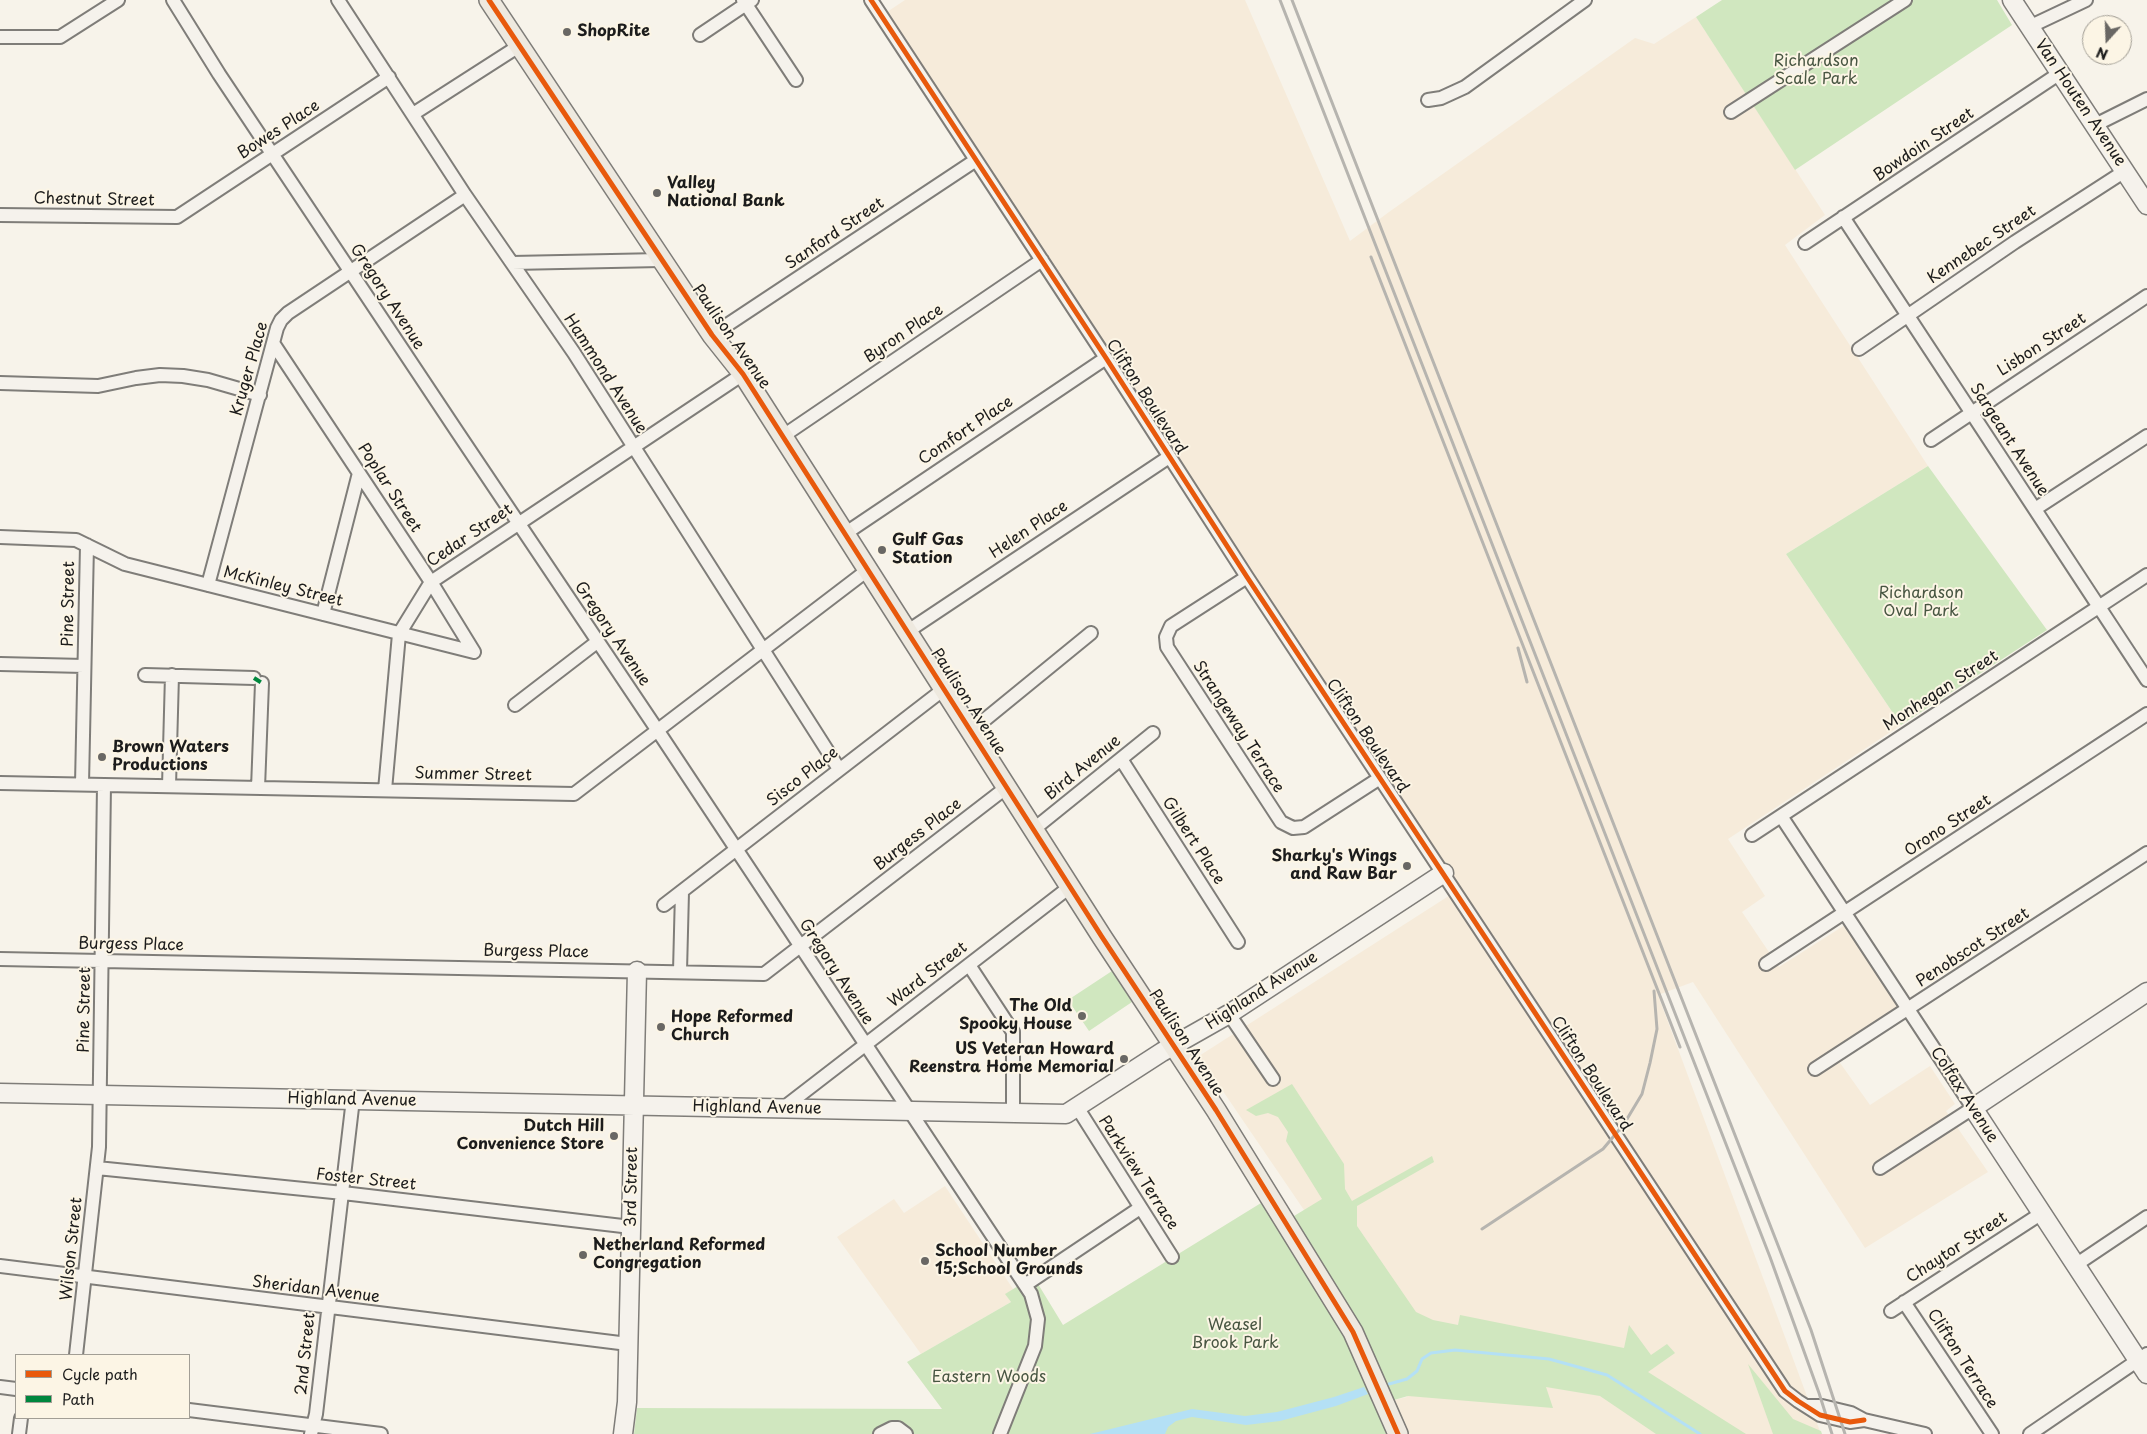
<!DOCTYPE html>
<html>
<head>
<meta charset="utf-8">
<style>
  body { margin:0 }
  #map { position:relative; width:2147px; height:1434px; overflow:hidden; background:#f7f3ea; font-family:"Playpen Sans",sans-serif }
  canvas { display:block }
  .legend { position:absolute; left:15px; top:1354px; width:175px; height:65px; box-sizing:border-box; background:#fcf5e5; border:1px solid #a29e95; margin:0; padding:6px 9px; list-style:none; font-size:15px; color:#1c1c1c }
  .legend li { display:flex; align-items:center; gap:10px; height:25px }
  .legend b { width:25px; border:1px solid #a29e95 }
  .north { position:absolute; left:2082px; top:15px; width:50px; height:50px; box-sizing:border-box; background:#fcf5e5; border:1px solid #a29e95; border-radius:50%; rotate:200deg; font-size:14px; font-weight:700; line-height:20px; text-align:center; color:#1c1c1c }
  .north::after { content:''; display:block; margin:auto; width:18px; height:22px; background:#696764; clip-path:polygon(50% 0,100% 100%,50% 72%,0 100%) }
</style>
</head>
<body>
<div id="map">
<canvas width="2147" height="1434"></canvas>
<ul class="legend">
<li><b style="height:6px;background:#e8590c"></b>Cycle path</li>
<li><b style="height:6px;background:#00873e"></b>Path</li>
</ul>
<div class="north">N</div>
</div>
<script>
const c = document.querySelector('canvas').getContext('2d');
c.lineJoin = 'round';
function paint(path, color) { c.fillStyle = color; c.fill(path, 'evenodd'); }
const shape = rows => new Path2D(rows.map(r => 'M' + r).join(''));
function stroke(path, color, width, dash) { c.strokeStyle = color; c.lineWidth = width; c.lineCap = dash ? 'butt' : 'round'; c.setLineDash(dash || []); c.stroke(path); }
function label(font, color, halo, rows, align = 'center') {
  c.font = font + ' "Playpen Sans",sans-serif'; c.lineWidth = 4; c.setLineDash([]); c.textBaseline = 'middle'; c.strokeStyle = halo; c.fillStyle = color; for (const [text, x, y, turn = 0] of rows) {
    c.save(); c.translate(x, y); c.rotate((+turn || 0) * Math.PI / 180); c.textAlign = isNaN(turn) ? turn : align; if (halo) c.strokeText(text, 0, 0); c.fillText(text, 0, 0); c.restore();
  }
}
const built = shape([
  [905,0,1245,0,1350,241,1389,212,1635,38,1654,44,1696,17,1825,215,1785,245,1928,466,1786,554,1901,725,1728,839,1765,896,1742,912,1779,967,1845,925,1900,1010,1833,1053,1870,1105,1930,1066,1955,1104,1946,1111,1988,1172,1865,1248,1693,982,1658,995,1821,1434,1407,1434,1394,1400,1407,1397,1379,1332,1304,1210,1199,1056,1458,890,881,16],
  [945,1186,1013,1289,1006,1294,1011,1302,921,1354,837,1237,894,1199,904,1213]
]);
const green = shape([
  [1722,0,1997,0,2012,25,1795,170,1696,17],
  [1928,466,2047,630,1901,725,1786,554],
  [1112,971,1132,1002,1089,1031,1068,1000],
  [1292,1084,1344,1164,1345,1189,1352,1201,1432,1156,1434,1162,1357,1206,1357,1226,1416,1312,1433,1320,1458,1325,1460,1315,1624,1348,1629,1325,1651,1355,1667,1344,1675,1353,1648,1372,1746,1434,1656,1434,1600,1396,1546,1387,1553,1408,1408,1396,1394,1400,1386,1404,1398,1434,634,1434,637,1408,942,1409,907,1362,1011,1302,1005,1294,1023,1283,1035,1279,1063,1325,1261,1203,1350,1328,1294,1216,1322,1199,1286,1141,1288,1132,1278,1117,1268,1113,1256,1116,1246,1110],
  [1748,1364,1793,1419,1821,1431,1822,1434,1773,1434]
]);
const water = shape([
  [1364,1387,1368,1394,1336,1406,1280,1421,1246,1425,1192,1417,1176,1421,1168,1427,1165,1434,1090,1434,1192,1409,1245,1416,1277,1412,1334,1397]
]);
const stream = shape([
  [1389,1384,1407,1379,1417,1371,1422,1359,1431,1353,1455,1350,1549,1359,1607,1375,1700,1434]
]);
const street = shape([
  [173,0,219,74,458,433,658,731,1031,1294,1038,1319,1035,1346,1000,1434],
  [338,0,465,195,574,353,839,769],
  [743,0,796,80],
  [871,0,1106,358,1247,577,1785,1391,1798,1401,1820,1415,1850,1422,1864,1420],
  [2029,27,2086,0],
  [700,35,752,0],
  [0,37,60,37,118,0],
  [1428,100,1441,98,1465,87,1585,0],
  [1731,112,1905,0],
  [413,114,519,46],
  [2095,125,2147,99],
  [0,215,177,217,389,77],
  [1843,217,2147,680],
  [1805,243,2060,73],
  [512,263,661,260],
  [712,335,976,160],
  [273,343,431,582,474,652],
  [1859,349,2015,242,2125,171],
  [0,383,98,386,136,378,160,375,183,376,208,380,260,395],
  [783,436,1042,260],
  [1931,440,2147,296],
  [2035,509,2147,436],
  [846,533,1106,358],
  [0,537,76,540,125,564,474,652],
  [1247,577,1171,626,1166,637,1167,647,1281,822,1293,828,1304,827,1380,778],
  [208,585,277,328,281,320,288,313,465,195],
  [323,614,359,473],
  [908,631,1169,457],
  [0,664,84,666],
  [145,675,254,678],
  [515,705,597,642],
  [971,731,1091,633],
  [1121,759,1238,942],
  [0,783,574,794,869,569],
  [82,784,87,545],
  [169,786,172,675],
  [258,788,262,683],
  [385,790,399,634,431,582,743,374],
  [1781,816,1973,1108,1880,1168],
  [1034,829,1153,733],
  [1752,835,2147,575],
  [664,905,944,689],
  [0,959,764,974,1007,787],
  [1766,964,2147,714],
  [969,965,1013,1032,1013,1113],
  [680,971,682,892],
  [1229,1014,1273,1079],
  [1815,1069,2147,853],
  [1077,1107,1172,1257],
  [782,1109,1071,886],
  [97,1168,343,1193,631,1227],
  [2077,1264,2147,1217],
  [0,1266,628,1344],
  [1025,1285,1140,1208],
  [1904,1302,1992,1434],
  [1891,1311,2042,1213],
  [76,1355,99,1147,104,785],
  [0,1387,16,1389],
  [1807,1406,1822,1406,1851,1413,1864,1420,1925,1434],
  [189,1410,381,1434],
  [19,1434,21,1418],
  [311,1434,316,1414,353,1099],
  [880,1434,892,1428,898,1428,906,1434],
  [2030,1434,2147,1354]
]);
const secondary = shape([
  [2012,0,2147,205],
  [2147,992,1973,1108,2147,1374],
  [0,1093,1066,1114,1162,1052,1229,1014,1444,873],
  [623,1434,627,1402,637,971]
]);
const primary = shape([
  [489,0,712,335,743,374,1102,937,1216,1110,1353,1332,1398,1434]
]);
const rail = shape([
  [1280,0,1770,1257,1819,1393,1832,1434],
  [1292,0,1781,1253,1811,1330,1845,1434],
  [1371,257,1680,1047],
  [1518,648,1527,682],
  [1482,1229,1603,1149,1624,1124,1642,1094,1650,1063,1657,1029,1654,991]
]);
const quiet = shape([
  [254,678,262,683]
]);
const cycleway = shape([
  [489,0,712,335,743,374,1102,937,1216,1110,1353,1332,1398,1434],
  [871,0,1106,358,1247,577,1785,1391,1798,1401,1820,1415,1850,1422,1864,1420]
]);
const markers = [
  [567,32,5,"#696764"],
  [657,193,5,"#696764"],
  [882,550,5,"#696764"],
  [102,757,5,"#696764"],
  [1407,866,5,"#696764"],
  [1082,1016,5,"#696764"],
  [661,1027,5,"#696764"],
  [1124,1059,5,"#696764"],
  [614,1136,5,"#696764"],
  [583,1255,5,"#696764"],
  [925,1261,5,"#696764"]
];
const poiNames = [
  ["ShopRite",577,32],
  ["Valley",667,184],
  ["National Bank",667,202],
  ["Gulf Gas",892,541],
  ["Station",892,559],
  ["Brown Waters",112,748],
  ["Productions",112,766],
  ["Sharky's Wings",1397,857,"right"],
  ["and Raw Bar",1397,875,"right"],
  ["The Old",1072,1007,"right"],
  ["Spooky House",1072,1025,"right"],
  ["Hope Reformed",671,1018],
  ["Church",671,1036],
  ["US Veteran Howard",1114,1050,"right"],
  ["Reenstra Home Memorial",1114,1068,"right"],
  ["Dutch Hill",604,1127,"right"],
  ["Convenience Store",604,1145,"right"],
  ["Netherland Reformed",593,1246],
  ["Congregation",593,1264],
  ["School Number",935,1252],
  ["15;School Grounds",935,1270]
];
const parkNames = [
  ["Richardson",1816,62],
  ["Scale Park",1816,80],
  ["Richardson",1921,594],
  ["Oval Park",1921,612],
  ["Weasel",1235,1326],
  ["Brook Park",1235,1344],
  ["Eastern Woods",989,1378]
];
const streetNames = [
  ["Van Houten Avenue",2080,103,56],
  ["Bowes Place",279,130,-33],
  ["Bowdoin Street",1924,145,-34],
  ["Chestnut Street",94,200,1],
  ["Sanford Street",835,234,-34],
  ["Kennebec Street",1982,245,-34],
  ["Gregory Avenue",387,297,57],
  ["Byron Place",904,334,-34],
  ["Paulison Avenue",731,337,55],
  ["Lisbon Street",2042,345,-33],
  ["Kruger Place",250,369,-74],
  ["Hammond Avenue",605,374,57],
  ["Clifton Boulevard",1146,397,57],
  ["Comfort Place",966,431,-34],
  ["Sargeant Avenue",2009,440,57],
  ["Poplar Street",389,488,57],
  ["Helen Place",1029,530,-34],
  ["Cedar Street",470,536,-34],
  ["McKinley Street",283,587,14],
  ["Pine Street",69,604,-89],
  ["Gregory Avenue",612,634,56],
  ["Monhegan Street",1941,691,-33],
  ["Paulison Avenue",968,702,57],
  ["Strangeway Terrace",1238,727,57],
  ["Clifton Boulevard",1367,736,56],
  ["Bird Avenue",1083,768,-39],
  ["Summer Street",473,775,1],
  ["Sisco Place",803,777,-38],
  ["Orono Street",1948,826,-33],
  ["Burgess Place",918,835,-38],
  ["Gilbert Place",1193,841,57],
  ["Burgess Place",131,945,1],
  ["Penobscot Street",1973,948,-33],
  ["Burgess Place",536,952,1],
  ["Gregory Avenue",836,972,57],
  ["Ward Street",928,975,-38],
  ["Highland Avenue",1262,991,-33],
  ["Pine Street",85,1010,-89],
  ["Paulison Avenue",1186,1043,57],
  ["Clifton Boulevard",1591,1074,57],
  ["Colfax Avenue",1964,1095,57],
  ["Highland Avenue",352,1100,1],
  ["Highland Avenue",757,1108,1],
  ["Parkview Terrace",1138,1173,57],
  ["Foster Street",366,1180,6],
  ["3rd Street",632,1187,-89],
  ["Chaytor Street",1957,1248,-33],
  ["Wilson Street",72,1249,-84],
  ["Sheridan Avenue",316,1290,7],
  ["2nd Street",306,1354,-84],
  ["Clifton Terrace",1962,1359,57]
];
paint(built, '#f6ebda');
paint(green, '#d0e7bf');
paint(water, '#b4e0f5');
stroke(stream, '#b4e0f5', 3);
stroke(street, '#7f7d79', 16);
stroke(secondary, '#7f7d79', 21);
stroke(primary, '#7f7d79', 22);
stroke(street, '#f5f2ec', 12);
stroke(secondary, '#f5f2ec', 18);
stroke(primary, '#eee9df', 19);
stroke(rail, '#b6b4af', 3);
stroke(quiet, '#00873e', 4, [8, 4]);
stroke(cycleway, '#e8590c', 5);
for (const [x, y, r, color] of markers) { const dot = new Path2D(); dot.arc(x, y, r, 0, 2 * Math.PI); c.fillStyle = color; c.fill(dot); stroke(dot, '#fcf5e5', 2); }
label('bold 16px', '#1c1c1c', '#fcf5e5', poiNames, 'left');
label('16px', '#485642', '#fcf5e5', parkNames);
label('16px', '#1c1c1c', '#fcf5e5', streetNames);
</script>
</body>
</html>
